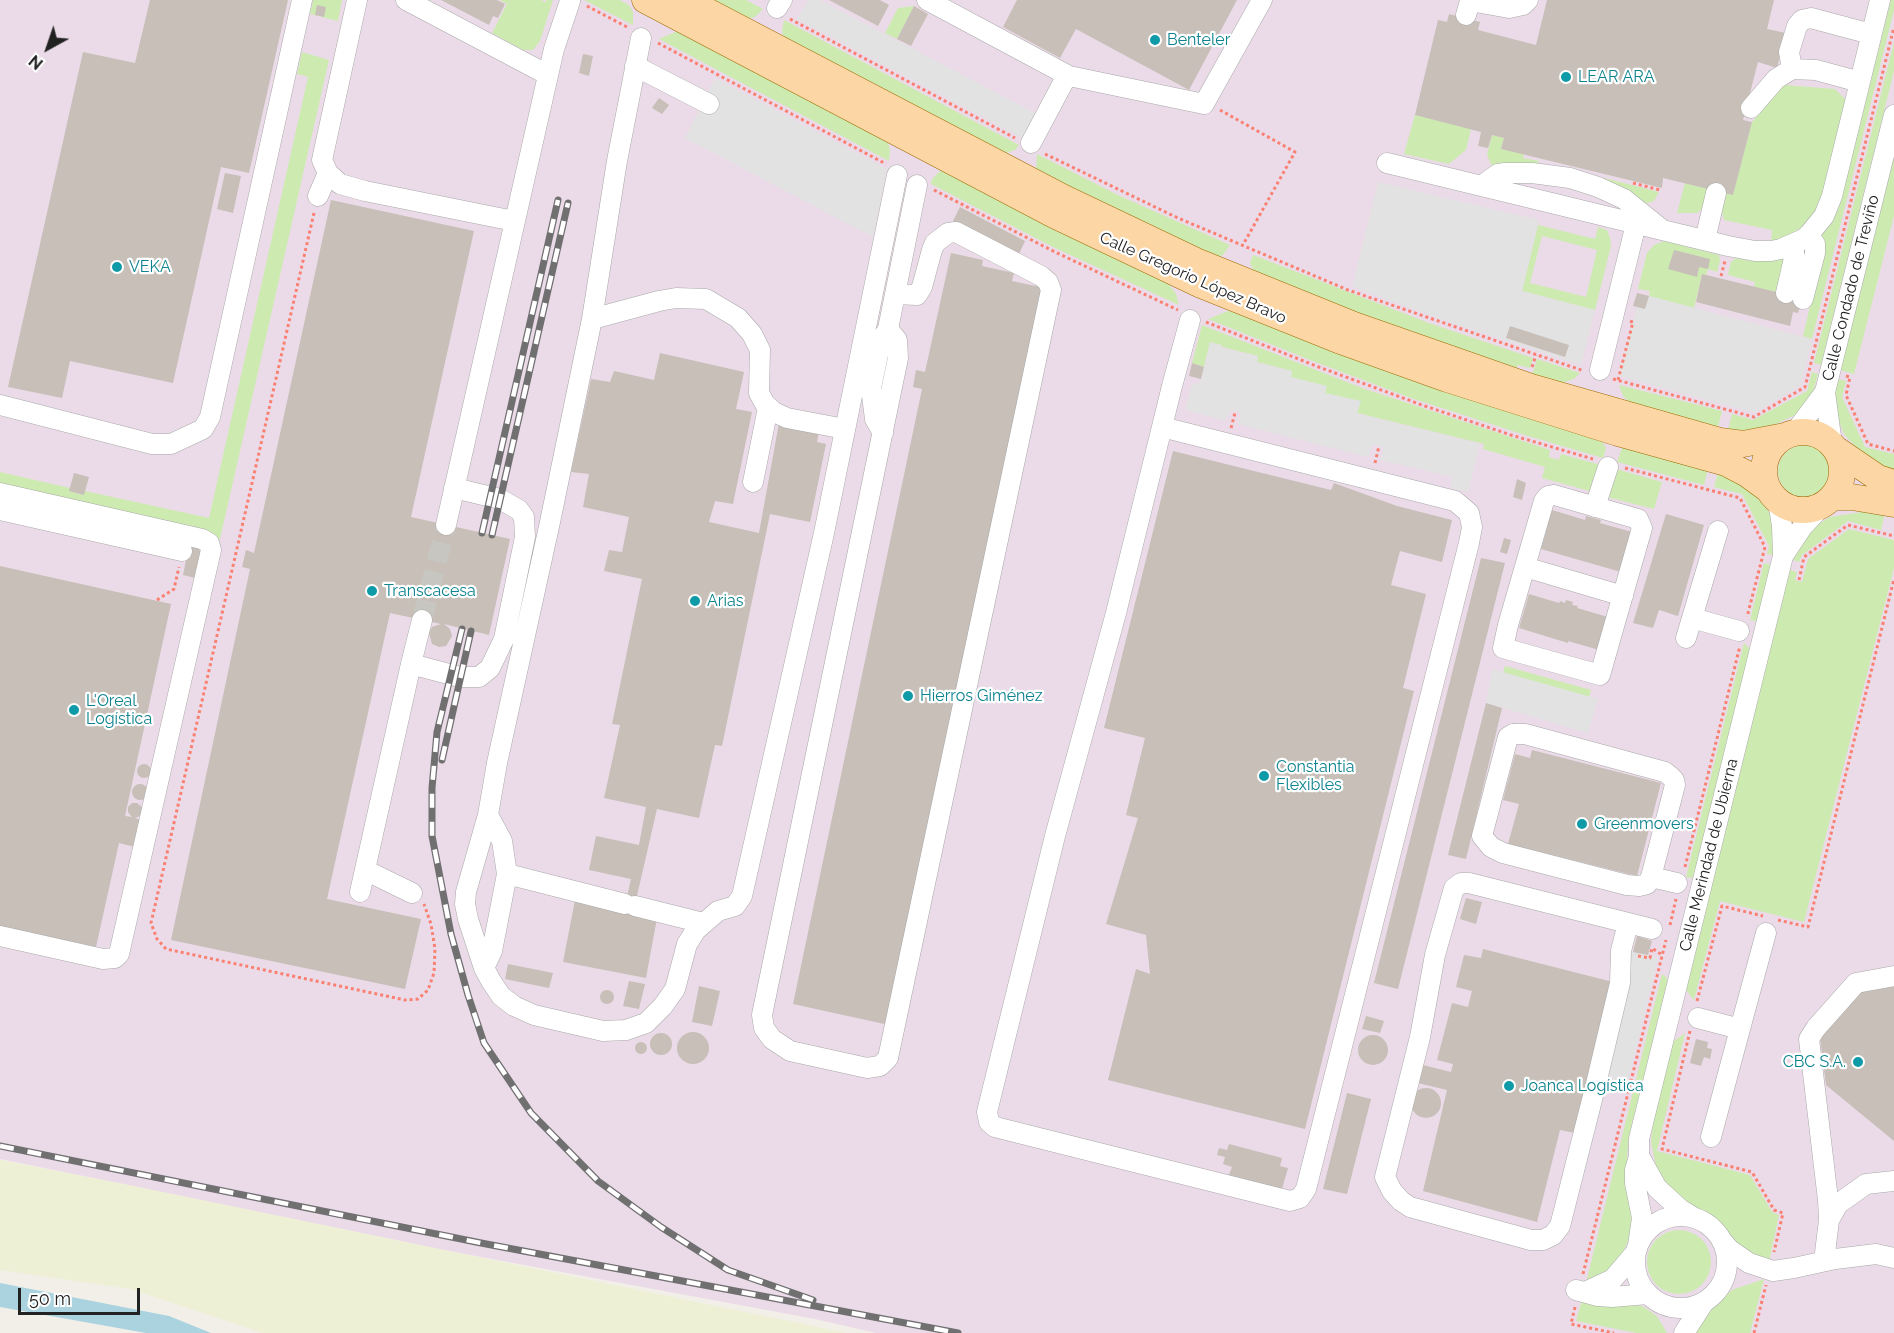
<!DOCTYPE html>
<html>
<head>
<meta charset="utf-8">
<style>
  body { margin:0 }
  #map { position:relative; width:1894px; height:1333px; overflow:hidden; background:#f2efe9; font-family:Raleway,sans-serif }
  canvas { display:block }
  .north { position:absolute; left:18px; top:18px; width:60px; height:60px; -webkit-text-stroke:4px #fff; paint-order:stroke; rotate:220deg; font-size:16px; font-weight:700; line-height:24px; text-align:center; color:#222 }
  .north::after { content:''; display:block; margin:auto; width:21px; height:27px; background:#222; clip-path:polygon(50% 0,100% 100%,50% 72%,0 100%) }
  .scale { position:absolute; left:18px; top:1288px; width:122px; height:27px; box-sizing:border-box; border:3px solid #222; border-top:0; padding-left:8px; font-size:18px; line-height:21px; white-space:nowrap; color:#222; -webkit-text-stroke:4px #fff; paint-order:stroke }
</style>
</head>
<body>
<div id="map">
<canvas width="1894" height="1333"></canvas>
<div class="north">N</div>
<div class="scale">50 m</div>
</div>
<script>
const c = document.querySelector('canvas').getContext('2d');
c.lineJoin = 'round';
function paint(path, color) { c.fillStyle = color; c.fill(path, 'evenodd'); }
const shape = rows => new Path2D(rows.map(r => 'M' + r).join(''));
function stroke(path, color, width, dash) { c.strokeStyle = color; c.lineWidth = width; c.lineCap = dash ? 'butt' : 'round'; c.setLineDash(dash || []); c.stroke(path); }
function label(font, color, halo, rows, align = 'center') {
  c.font = font + ' Raleway,sans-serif'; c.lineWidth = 4.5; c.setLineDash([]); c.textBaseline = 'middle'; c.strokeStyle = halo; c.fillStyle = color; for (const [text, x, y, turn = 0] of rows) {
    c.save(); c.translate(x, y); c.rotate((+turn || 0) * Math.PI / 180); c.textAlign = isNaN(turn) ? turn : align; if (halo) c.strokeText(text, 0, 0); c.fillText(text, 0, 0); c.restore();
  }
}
const industrial = shape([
  [0,0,1894,0,1894,1333,876,1333,815,1319,454,1252,0,1159]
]);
const farmland = shape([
  [0,1160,119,1183,847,1333,263,1333,130,1289,0,1270]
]);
const grass = shape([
  [313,0,342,0,338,21,310,14],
  [500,0,541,0,545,2,547,0,553,0,540,41,533,50,523,50,492,33,507,4],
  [584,0,620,0,629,5,633,12,633,25],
  [710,0,746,0,763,9,755,17,746,19],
  [1891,0,1894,0,1894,10,1812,339,1803,336,1823,251,1820,235,1827,229,1841,201],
  [914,6,897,39,885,33,898,8],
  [784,20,1019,145,1015,150,1006,153,1000,153,784,39,782,31],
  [678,31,888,141,890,151,889,161,659,39],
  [1894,42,1894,71,1821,365,1814,363],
  [302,52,329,60,220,539,0,488,0,472,70,488,69,491,83,495,85,491,209,518,308,77,297,74],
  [1784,85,1835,89,1845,99,1845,104,1823,195,1818,209,1802,227,1788,236,1771,241,1772,230,1724,220,1722,211,1725,193,1733,194,1752,122],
  [1415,115,1471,129,1466,150,1449,164,1404,154],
  [1492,135,1504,138,1501,149,1524,154,1523,158,1539,161,1538,164,1522,163,1492,166,1487,155],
  [1037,154,1120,196,1230,245,1223,255,1216,257,1036,172],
  [1894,156,1894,216,1854,374,1840,370],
  [940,171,943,171,1168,283,1176,294,1179,305,1053,247,931,184,932,179],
  [1604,178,1659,192,1654,201,1644,204,1603,182],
  [1685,183,1708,189,1704,207,1697,213,1677,213],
  [1538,225,1595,239,1598,227,1607,230,1610,238,1611,246,1595,310,1522,291],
  [1542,236,1597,250,1586,297,1530,283],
  [1664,241,1719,255,1720,260,1717,272,1708,269,1706,275,1702,274,1694,308,1649,296,1650,291,1638,289,1647,253,1654,245],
  [1253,255,1429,323,1533,358,1530,368,1518,365,1516,370,1467,354,1256,275,1250,263],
  [1736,258,1750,261,1778,260,1783,258,1787,261,1781,293,1754,287,1755,282,1728,275,1731,262],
  [1228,311,1235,312,1425,385,1601,440,1606,448,1603,458,1528,436,1411,398,1310,360,1208,319],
  [1202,325,1362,388,1550,450,1549,457,1559,460,1561,454,1601,465,1593,492,1542,478,1545,467,1483,449,1484,444,1357,413,1360,401,1324,393,1326,386,1290,377,1292,371,1257,362,1258,356,1222,347,1210,342,1204,367,1192,363],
  [1537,359,1580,373,1574,379,1561,383,1532,375],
  [1812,372,1818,374,1814,389,1803,408,1795,415,1772,426,1751,430,1728,430,1732,414,1753,420,1807,391],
  [1838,379,1846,381,1842,397,1865,447,1894,454,1894,471,1878,465,1862,454,1844,434,1835,411,1835,393],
  [1619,385,1722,411,1718,427,1632,405,1623,396],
  '1778 471a26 26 0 1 1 52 0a26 26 0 1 1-52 0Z',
  [1625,447,1708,469,1704,485,1617,462,1622,448],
  [1616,469,1662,482,1654,509,1607,497],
  [1718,472,1739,482,1756,496,1768,510,1773,523,1775,547,1773,555,1767,554,1769,546,1742,494,1714,487],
  [1862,512,1885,512,1881,530,1848,521,1802,555,1799,562,1793,560,1799,545,1812,529,1822,522,1830,517],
  [1849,529,1894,540,1894,568,1804,922,1720,901,1694,1000,1686,990,1789,573,1790,570,1797,572,1795,580,1802,582,1808,559],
  [1764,563,1771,565,1757,621,1755,621,1750,620],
  [1744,643,1751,650,1694,875,1692,878,1686,877],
  [1505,666,1591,690,1589,697,1503,673],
  [1662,974,1667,978,1667,984,1629,1136,1627,1158,1627,1179,1633,1208,1632,1231,1622,1255,1608,1274,1586,1283],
  [1685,1033,1657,1151,1750,1175,1772,1212,1779,1215,1769,1262,1743,1251,1716,1219,1679,1197,1664,1180,1656,1166,1651,1142,1653,1122,1673,1042],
  '1647 1262a32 32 0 1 1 64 0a32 32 0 1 1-64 0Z',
  [1764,1279,1750,1333,1693,1333,1704,1315,1732,1290],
  [1582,1300,1642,1306,1657,1316,1667,1333,1637,1333,1576,1321]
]);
const parking = shape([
  [808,0,820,0,1035,113,1022,138,797,19],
  [715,78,887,169,873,237,685,138],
  [1378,182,1539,220,1522,291,1595,310,1581,365,1449,322,1352,287],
  [1506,338,1569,345,1565,357],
  [1649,296,1812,339,1801,385,1755,413,1619,376,1637,307,1645,309],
  [1210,342,1222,345,1222,348,1258,356,1257,363,1292,371,1291,377,1327,386,1325,393,1361,401,1357,413,1480,444,1468,492,1450,488,1452,477,1381,460,1383,447,1372,445,1369,457,1238,424,1241,412,1230,410,1226,421,1185,410,1192,384,1199,383,1201,379],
  [1492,669,1598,699,1588,733,1486,703],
  [1627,950,1658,958,1625,1093,1600,1086]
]);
const water = shape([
  [0,1283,169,1316,211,1333,146,1333,0,1307]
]);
const building = shape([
  [150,0,288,0,249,173,221,167,173,383,70,361,62,398,8,387,83,52,135,63],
  [441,0,497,0,505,4,498,18,493,16,489,25],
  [829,0,880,0,889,5,878,26],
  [1017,0,1237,0,1189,90,1076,29,1060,58,1003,27],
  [1547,0,1774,0,1767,29,1786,33,1777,68,1758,62,1743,120,1752,122,1733,195,1663,178,1662,188,1501,149,1504,138,1492,135,1488,148,1478,146,1481,132,1415,115,1438,20,1447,22,1449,14,1480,22,1478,30,1536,45],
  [317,5,326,7,324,17,315,15],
  [914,6,928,14,911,46,897,39],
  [583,54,593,56,589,76,579,73],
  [659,98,669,105,662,114,652,108],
  [225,173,241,176,233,213,217,209],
  [331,200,474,231,411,517,510,539,489,635,444,624,450,629,452,636,446,646,439,647,432,644,429,633,432,627,441,624,390,613,327,899,421,919,405,989,171,940,250,569,242,567,246,550,254,553],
  [960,207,1025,241,1018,256,953,221],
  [1674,250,1710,259,1708,269,1699,267,1697,277,1668,269],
  [951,253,983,260,982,266,1014,273,1012,281,1045,288,889,1025,793,1004,922,389,913,387,916,370,925,372],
  [1702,274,1797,297,1801,304,1798,313,1793,312,1790,326,1696,302],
  [1637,293,1649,296,1645,309,1633,306],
  [1510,326,1569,345,1565,357,1506,338],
  [660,353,744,372,736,409,752,412,733,504,715,501,709,522,759,533,779,423,819,431,817,442,826,444,810,522,770,514,722,746,715,745,699,818,657,809,633,913,657,918,646,978,563,962,575,900,624,910,631,879,589,870,596,836,639,845,646,807,604,798,620,725,612,724,642,579,604,571,609,550,622,552,629,517,583,507,589,474,571,472,591,379,610,382,614,371,654,380],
  [1192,363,1204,367,1201,379,1189,376],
  [1173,451,1331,490,1334,483,1397,506,1452,520,1442,562,1400,551,1391,585,1426,594,1403,688,1414,691,1305,1129,1108,1080,1136,969,1150,974,1146,935,1106,924,1138,818,1126,815,1145,738,1104,728],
  [74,473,89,477,84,495,69,491],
  [1517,479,1526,483,1522,500,1513,497],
  [1552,510,1585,520,1586,516,1601,520,1600,523,1632,532,1621,572,1541,549],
  [1666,514,1704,525,1678,616,1659,610,1653,628,1633,623],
  [1504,538,1511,540,1507,554,1500,552],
  [190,540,202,543,199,579,183,575],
  [1481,558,1505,563,1398,989,1374,983],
  [0,566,171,604,125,816,132,817,128,812,128,807,132,803,137,803,143,808,142,815,135,818,141,820,135,847,119,843,96,947,0,926],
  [1529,594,1559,603,1560,601,1565,603,1566,600,1573,602,1572,605,1578,606,1577,608,1608,617,1599,650,1568,641,1568,643,1519,628],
  [1486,703,1502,708,1466,859,1448,855],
  [1532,750,1661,783,1637,876,1508,844,1519,804,1503,800,1515,754,1530,758],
  '137 771a7 7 0 1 1 14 0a7 7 0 1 1-14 0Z',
  '132 792a8 8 0 1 1 16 0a8 8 0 1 1-16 0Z',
  [1466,898,1482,902,1476,924,1460,919],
  [1637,936,1652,941,1648,955,1633,952],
  [1483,949,1613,982,1575,1133,1560,1130,1537,1222,1423,1191,1447,1090,1418,1083,1423,1065,1451,1072,1453,1064,1437,1060,1452,1003,1468,1007,1472,991,1456,987,1464,955,1481,958],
  [508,964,553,973,549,988,505,979],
  [629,981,645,984,639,1009,623,1006],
  [1894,985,1894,1141,1826,1085,1820,1038,1860,991],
  [699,986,720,991,712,1026,692,1022],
  '600 997a7 7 0 1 1 14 0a7 7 0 1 1-14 0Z',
  [1366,1016,1384,1021,1380,1033,1362,1029],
  '677 1048a16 16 0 1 1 32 0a16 16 0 1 1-32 0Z',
  '650 1044a11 11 0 1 1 22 0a11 11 0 1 1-22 0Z',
  '1358 1050a15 15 0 1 1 30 0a15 15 0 1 1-30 0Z',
  [1696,1039,1708,1042,1707,1048,1712,1049,1710,1059,1704,1057,1701,1066,1690,1063],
  '635 1048a6 6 0 1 1 12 0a6 6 0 1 1-12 0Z',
  '1411 1103a15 15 0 1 1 30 0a15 15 0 1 1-30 0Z',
  [1347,1093,1371,1099,1347,1194,1323,1189],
  [1229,1144,1282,1158,1280,1166,1288,1168,1282,1189,1229,1175,1232,1167,1223,1164,1225,1157,1217,1155,1219,1148,1227,1150]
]);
const minorTunnel = shape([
  [422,620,446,525]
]);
const path = shape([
  [587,6,629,28],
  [790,19,1015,138],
  [658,43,886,164],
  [1220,110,1295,152,1244,243],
  [1045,154,1178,218,1348,290,1584,371],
  [1633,183,1660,190],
  [934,190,1055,252,1178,310],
  [314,213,151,923,157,939,166,949,405,1000,418,999,428,990,434,973,435,949,431,924,424,904],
  [1721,276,1725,261],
  [1206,322,1316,366,1422,405,1511,435,1593,459],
  [1532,367,1536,355],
  [1846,376,1850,377,1846,395,1868,444,1894,451],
  [1613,379,1754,417,1805,387,1894,27],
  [1618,380,1633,322,1629,321],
  [1231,428,1235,413],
  [1375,463,1379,446],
  [1625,468,1740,498,1765,547,1747,617],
  [1799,580,1804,557,1848,525,1894,536],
  [157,600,174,589,179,567],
  [1685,867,1740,646],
  [1778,920,1808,927,1894,579],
  [1670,925,1676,899],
  [1638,956,1650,958,1652,948,1662,955],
  [1697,1001,1722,906,1763,916],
  [1690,1031,1662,1149,1752,1172,1774,1210,1783,1213,1774,1252],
  [1583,1274,1666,940],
  [1575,1307,1571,1324,1614,1333],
  [1754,1333,1766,1285]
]);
const minor = shape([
  [357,0,322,160,328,173,340,184,365,191,514,221],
  [406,0,548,75],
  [927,0,1069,76],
  [777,8,782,0],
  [1466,15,1470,1,1509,8,1523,5,1528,0],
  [641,38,617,161,592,319,550,522,497,763,488,815,466,892,465,904,468,919,484,968,491,981,501,996,514,1006,534,1015,603,1031,626,1030,646,1023,663,1006,675,989,687,944,696,930,718,911,735,906,742,896,824,533,897,175],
  [635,66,709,104],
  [1792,69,1789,52,1797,26,1802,20,1811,18,1871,34],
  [1751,108,1776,79,1792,69,1816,70,1860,82],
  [1031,143,1064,81,1069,76,1204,104,1262,0],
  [1387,163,1728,246,1755,251,1771,251,1781,249,1806,238,1824,216,1832,196,1880,0],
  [1481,186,1498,174,1505,173,1532,173,1570,178,1598,187,1624,199,1660,228],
  [318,196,328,173],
  [1705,240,1716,193],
  [1786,293,1794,258,1794,249,1791,245],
  [896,294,917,295,922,287,932,250,935,243,948,233,956,232,1041,276,1048,282,1051,290,888,1058,880,1066,867,1068,790,1051,772,1039,764,1028,762,1015,898,358,897,340,888,329,917,185],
  [1803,299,1815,253,1815,244,1808,235],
  [592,319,659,301,676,298,706,299,738,318,752,334,760,350,759,393,765,404,774,412,787,418,845,429],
  [1600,370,1636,224],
  [1825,392,1832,444],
  [0,405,152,444,171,444,203,429,210,417,302,0],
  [1162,427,1455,501,1469,513,1472,527,1469,543,1306,1189,1300,1198,1290,1201,995,1127,989,1122,987,1112,1055,836,1116,613,1162,427,1172,386,1190,320],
  [1795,432,1825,392,1894,115],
  [883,433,875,419,871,388,881,340,888,329],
  [753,482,768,408],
  [0,493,202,539,209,543,211,550,119,954,115,958,103,959,0,936],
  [1554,495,1638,519,1642,528,1600,675,1503,648,1508,625,1544,501,1548,496,1554,495],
  [1595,507,1608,467],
  [0,510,182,551],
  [446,525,554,49,570,1],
  [1718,531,1692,618,1739,631],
  [1783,556,1803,526,1821,507],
  [1525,567,1623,596],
  [1686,638,1692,618],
  [411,664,422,620],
  [1513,734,1525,734,1665,772,1670,776,1674,780,1675,785,1651,877,1647,884,1639,886,1627,885,1503,853,1491,847,1482,836,1508,737,1513,734],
  [365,870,412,893],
  [507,874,625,904],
  [1651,877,1677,883],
  [360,892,411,664,460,677,479,677,490,668,504,639,525,537,524,517,519,510,500,499,454,488],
  [635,906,703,923],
  [1628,923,1621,951,1620,983,1596,1084,1560,1226,1553,1235,1543,1240,1531,1240,1410,1207,1401,1201,1392,1191,1385,1177,1420,1037,1435,955,1454,888,1461,883,1469,883,1652,929],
  [484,968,492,951,507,874,502,841,488,815],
  [1698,1018,1740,1029,1766,933],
  [1711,1137,1740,1029],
  [1639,1156,1657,1188,1680,1209,1693,1217],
  '1635 1262a46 46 0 1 1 92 0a46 46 0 1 1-92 0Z',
  [1829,1220,1838,1204,1866,1184,1894,1181],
  [1723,1242,1730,1250,1749,1263,1773,1271,1794,1268,1835,1259,1876,1254,1894,1258],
  [1638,1246,1642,1218,1635,1183,1635,1170,1639,1156,1639,1139,1783,556,1782,526,1778,501],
  [1824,1261,1829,1220,1828,1200,1809,1039,1816,1028,1856,983,1894,976],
  [1576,1290,1598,1296,1612,1297,1648,1294],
  [1585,1292,1613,1279,1636,1252],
  [1684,1333,1704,1302]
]);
const major = shape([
  [645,0,1054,215,1201,285,1338,340,1447,379,1618,433,1726,463,1747,474,1769,490],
  [686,0,1064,198,1196,261,1354,325,1531,387,1720,441,1743,444,1785,436],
  '1764 471a39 39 0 1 1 78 0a39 39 0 1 1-78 0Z',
  [1837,450,1878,478,1894,483],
  [1834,497,1852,497,1894,504]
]);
const rail = shape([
  [482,533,558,200],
  [492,535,568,203],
  [462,629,437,732,432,788,432,836,451,934,468,995,484,1043,531,1113,598,1181,661,1227,728,1270,813,1300],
  [442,760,471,631],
  [0,1146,481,1243,958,1333]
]);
const markers = [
  [1155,40,6,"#0f9aa8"],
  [1566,77,6,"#0f9aa8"],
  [117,267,6,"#0f9aa8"],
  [372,591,6,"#0f9aa8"],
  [695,601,6,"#0f9aa8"],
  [908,696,6,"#0f9aa8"],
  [74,710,6,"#0f9aa8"],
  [1264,776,6,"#0f9aa8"],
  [1582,824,6,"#0f9aa8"],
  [1858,1062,6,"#0f9aa8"],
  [1509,1086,6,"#0f9aa8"]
];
const cultureNames = [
  ["Benteler",1167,40],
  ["LEAR ARA",1578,77],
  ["VEKA",129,267],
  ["Transcacesa",384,591],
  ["Arias",707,601],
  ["Hierros Giménez",920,696],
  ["L'Oreal",86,701],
  ["Logística",86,719],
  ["Constantia",1276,767],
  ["Flexibles",1276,785],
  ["Greenmovers",1594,824],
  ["CBC S.A.",1846,1062,"right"],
  ["Joanca Logística",1521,1086]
];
const streetNames = [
  ["Calle Gregorio López Bravo",1193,278,24],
  ["Calle Condado de Treviño",1851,288,-76],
  ["Calle Merindad de Ubierna",1709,855,-76]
];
paint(industrial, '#ebdbe8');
paint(farmland, '#eef0d5');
paint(grass, '#cdebb0');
paint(parking, '#e2e2e2');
paint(water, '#aad3df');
paint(building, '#c7bfb8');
stroke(minorTunnel, '#c8c6c1', 20, [20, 10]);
stroke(minor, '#a9a9a9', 21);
stroke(major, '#a06b00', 27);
stroke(path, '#fa8072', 3, [3, 3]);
stroke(minor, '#fff', 20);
stroke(major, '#fcd6a4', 26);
stroke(rail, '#707070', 7);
stroke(rail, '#fff', 4.5, [14]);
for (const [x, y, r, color] of markers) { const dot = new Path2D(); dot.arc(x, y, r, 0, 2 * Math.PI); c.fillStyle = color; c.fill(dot); stroke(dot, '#fff', 2); }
label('16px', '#0d838f', '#fff', cultureNames, 'left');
label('16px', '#222', '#fff', streetNames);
</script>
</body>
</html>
